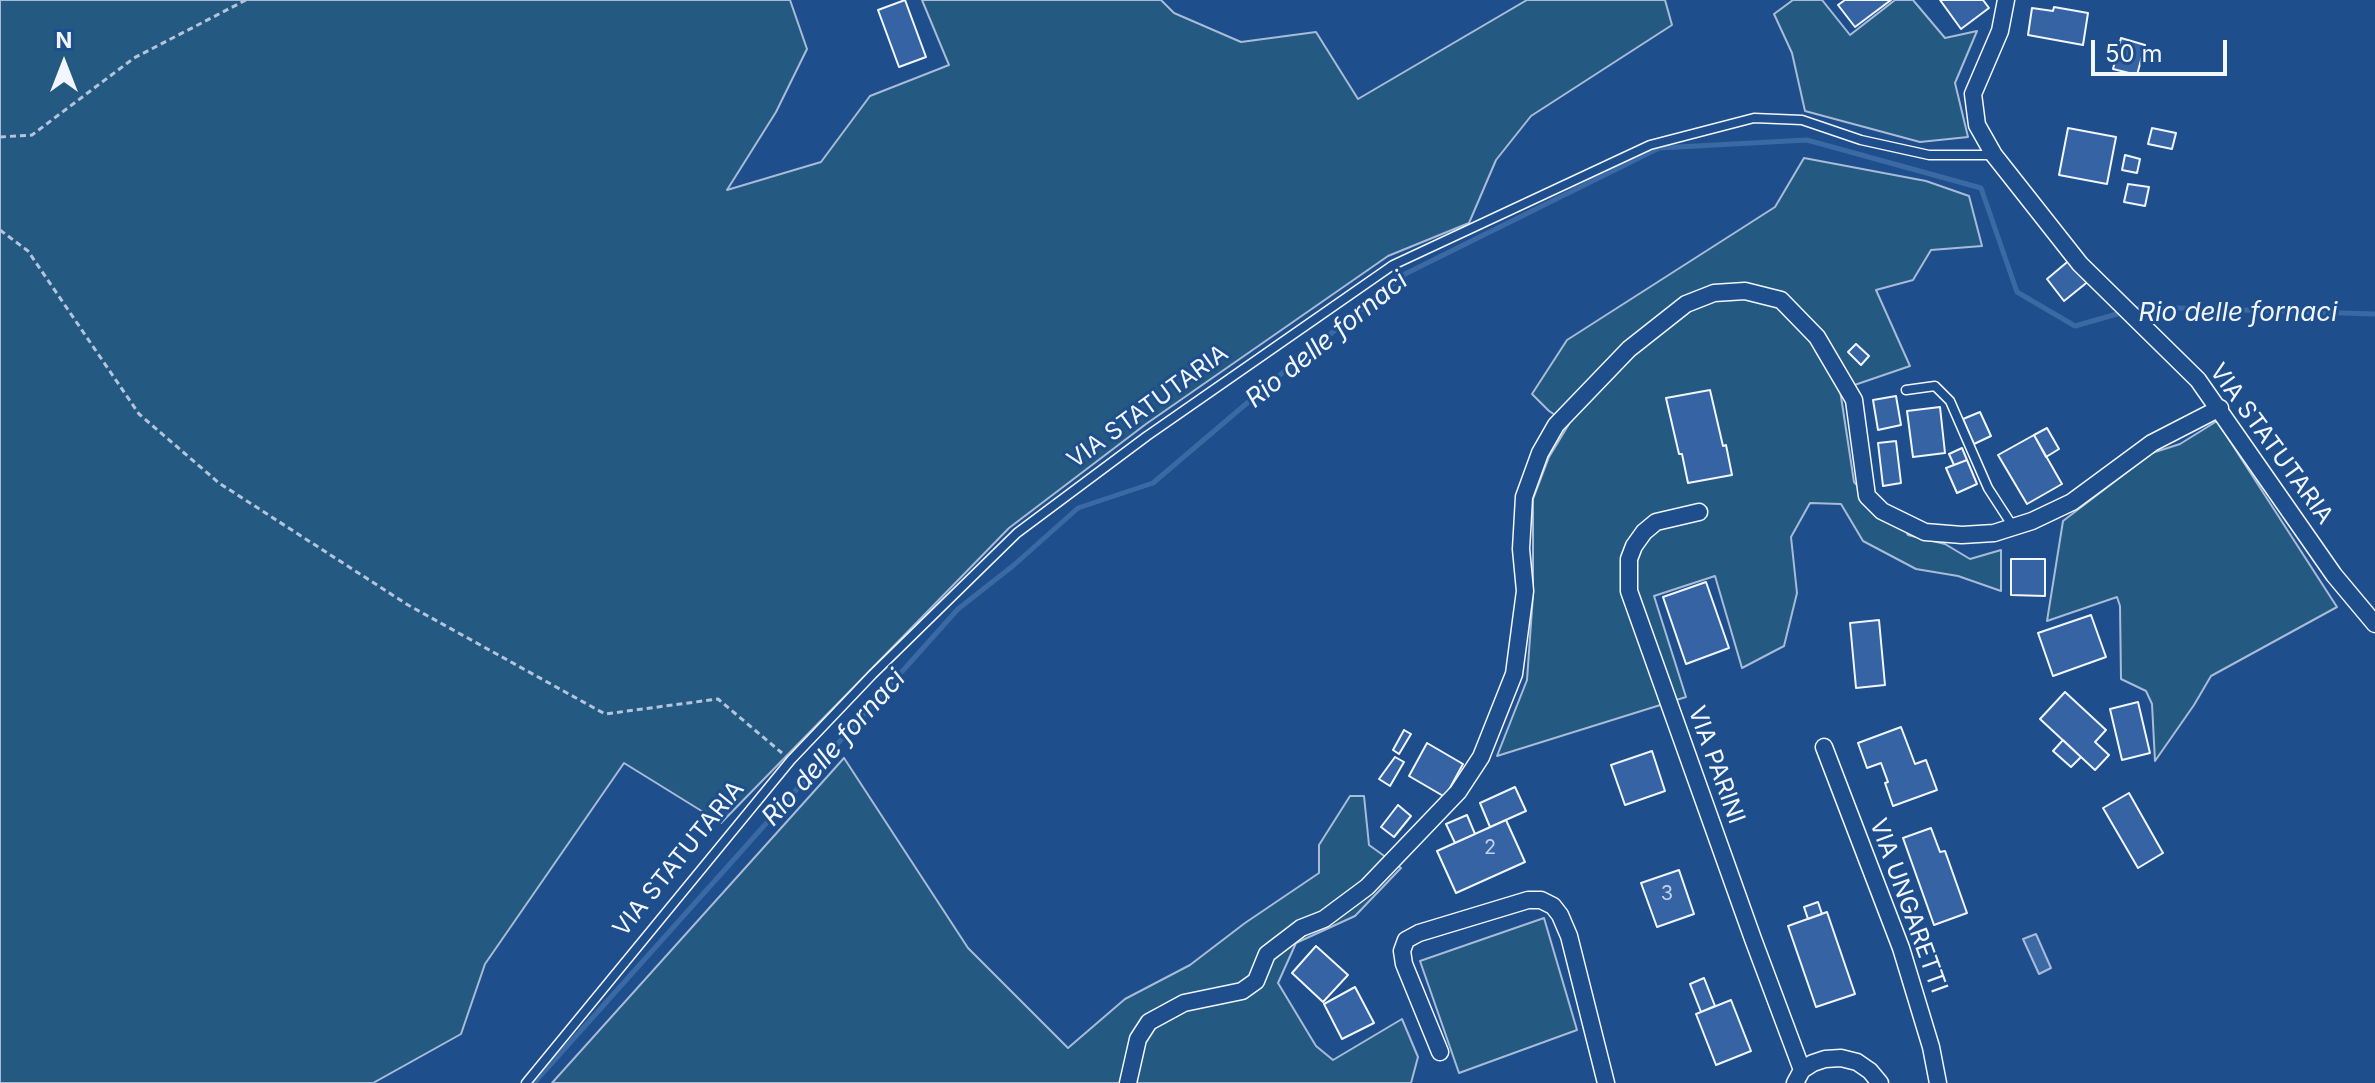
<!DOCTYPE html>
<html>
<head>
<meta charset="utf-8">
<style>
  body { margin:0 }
  #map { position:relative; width:2375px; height:1083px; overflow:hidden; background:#1f4e8c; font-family:Inter,sans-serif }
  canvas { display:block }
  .north { position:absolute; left:24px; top:24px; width:80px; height:80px; -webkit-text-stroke:6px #1f4e8c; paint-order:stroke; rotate:0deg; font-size:22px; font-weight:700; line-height:32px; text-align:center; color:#f2f6ff }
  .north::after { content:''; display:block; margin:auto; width:28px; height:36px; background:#f2f6ff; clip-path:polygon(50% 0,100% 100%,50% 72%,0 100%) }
  .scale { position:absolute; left:2091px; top:40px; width:136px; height:36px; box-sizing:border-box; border:4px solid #f2f6ff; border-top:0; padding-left:10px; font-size:24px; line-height:28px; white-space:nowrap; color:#f2f6ff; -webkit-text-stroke:6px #1f4e8c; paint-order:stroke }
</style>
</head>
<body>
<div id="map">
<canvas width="2375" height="1083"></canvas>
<div class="north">N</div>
<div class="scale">50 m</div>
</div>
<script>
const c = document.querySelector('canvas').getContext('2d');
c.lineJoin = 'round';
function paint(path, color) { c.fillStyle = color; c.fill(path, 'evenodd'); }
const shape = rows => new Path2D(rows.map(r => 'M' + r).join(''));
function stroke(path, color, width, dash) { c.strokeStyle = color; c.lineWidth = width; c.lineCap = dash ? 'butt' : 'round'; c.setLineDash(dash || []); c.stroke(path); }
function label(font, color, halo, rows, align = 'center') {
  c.font = font + ' Inter,sans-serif'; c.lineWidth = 6; c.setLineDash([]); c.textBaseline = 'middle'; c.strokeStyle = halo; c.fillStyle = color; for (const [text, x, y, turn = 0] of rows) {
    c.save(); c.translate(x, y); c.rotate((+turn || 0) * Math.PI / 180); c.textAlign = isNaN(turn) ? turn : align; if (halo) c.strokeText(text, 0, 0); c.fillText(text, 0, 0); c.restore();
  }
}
const green = shape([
  [0,0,790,0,807,49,776,112,727,190,821,162,870,96,949,65,922,0,1161,0,1174,13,1241,42,1316,32,1358,99,1527,0,1665,0,1672,25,1531,116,1496,160,1469,223,1388,256,1146,424,1009,528,721,823,624,763,485,964,461,1034,373,1083,0,1083,0,0],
  [1793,0,1822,0,1850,35,1895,0,1913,0,1945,38,1977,31,1955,83,1968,137,1920,142,1805,111,1792,53,1774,14,1793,0],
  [1804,158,1926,181,1969,196,1982,246,1931,250,1913,280,1876,290,1910,366,1840,390,1854,482,1867,496,1901,522,1908,535,1945,544,1970,559,2001,550,2001,591,1958,576,1916,569,1863,541,1841,504,1810,503,1791,537,1797,593,1784,646,1742,668,1715,576,1654,596,1686,697,1497,756,1527,680,1533,595,1533,499,1549,457,1569,424,1549,411,1532,394,1567,340,1775,207,1804,158],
  [2217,421,2337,607,2211,676,2194,705,2155,761,2152,704,2146,691,2121,679,2120,606,2117,597,2047,621,2063,521,2152,453,2180,444,2217,421],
  [844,758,968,948,1068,1048,1125,999,1190,965,1245,923,1319,873,1319,845,1350,796,1364,796,1369,845,1401,868,1355,916,1296,943,1278,983,1316,1046,1333,1060,1402,1019,1418,1057,1411,1083,552,1083,844,758],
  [1544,918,1577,1030,1459,1073,1420,961,1544,918]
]);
const water = shape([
  [2036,934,2051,968,2039,974,2023,939,2036,934]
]);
const stream = shape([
  [2134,309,2145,307,2375,314],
  [534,1083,958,609,1014,565,1078,508,1153,483,1293,364,1405,274,1659,148,1807,140,1981,188,2017,292,2075,326,2124,312]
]);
const building = shape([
  [905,0,926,57,899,67,878,10,905,0],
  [1845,0,1891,0,1855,27,1838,5,1845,0],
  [1940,0,1983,0,1989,8,1961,29,1940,0],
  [2054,7,2088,13,2083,45,2028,35,2032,8,2053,11,2054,7],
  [2121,38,2145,45,2137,75,2113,69,2121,38],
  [2068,128,2116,137,2107,184,2059,175,2068,128],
  [2152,128,2176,133,2172,149,2148,144,2152,128],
  [2125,155,2140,159,2137,173,2122,170,2125,155],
  [2128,184,2149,187,2145,206,2124,202,2128,184],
  [2072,258,2090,280,2064,301,2047,279,2072,258],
  [1856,344,1869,356,1861,365,1848,352,1856,344],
  [1710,390,1723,446,1726,445,1732,475,1688,483,1682,454,1679,454,1666,398,1710,390],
  [1896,396,1901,425,1878,430,1873,400,1896,396],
  [1940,407,1945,453,1913,457,1907,411,1940,407],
  [1980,412,1991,436,1974,444,1963,419,1980,412],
  [2047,428,2059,449,2046,457,2034,435,2047,428],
  [2034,435,2062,484,2027,504,1998,455,2034,435],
  [1896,441,1901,483,1883,486,1878,443,1896,441],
  [1962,448,1967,460,1954,465,1949,454,1962,448],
  [1967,460,1977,484,1957,493,1946,468,1967,460],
  [2011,559,2045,559,2045,596,2011,595,2011,559],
  [1706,582,1729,648,1686,664,1663,597,1706,582],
  [2091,615,2106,657,2053,676,2038,633,2091,615],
  [1879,620,1885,685,1856,688,1850,623,1879,620],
  [2065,692,2106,730,2095,742,2109,755,2095,770,2040,719,2065,692],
  [2138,702,2150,753,2122,760,2110,709,2138,702],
  [1901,727,1915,764,1926,760,1937,790,1893,806,1885,783,1888,782,1881,763,1867,768,1858,743,1901,727],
  [1404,730,1411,734,1399,754,1393,750,1404,730],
  [2063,740,2081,757,2071,767,2053,751,2063,740],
  [1427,743,1463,764,1445,797,1409,776,1427,743],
  [1652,751,1665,791,1625,805,1611,765,1652,751],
  [1395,757,1404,762,1390,786,1379,779,1395,757],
  [1515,787,1526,811,1490,827,1480,803,1515,787],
  [2129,793,2163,853,2138,868,2103,808,2129,793],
  [1398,805,1411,816,1394,837,1381,827,1398,805],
  [1467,815,1475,834,1455,843,1446,824,1467,815],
  [1506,820,1525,862,1456,893,1437,851,1506,820],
  [1931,828,1940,852,1945,851,1967,913,1934,925,1903,838,1931,828],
  [1679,870,1694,914,1657,927,1641,883,1679,870],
  [1818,902,1822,914,1808,919,1804,907,1818,902],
  [1827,912,1855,994,1816,1007,1788,926,1827,912],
  [1316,946,1348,975,1323,1002,1292,973,1316,946],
  [1704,978,1715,1006,1701,1012,1690,984,1704,978],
  [1355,987,1374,1023,1342,1039,1324,1004,1355,987],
  [1731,1000,1751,1051,1716,1065,1696,1014,1731,1000]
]);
const path = shape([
  [0,137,32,135,134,58,246,0],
  [0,230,28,251,139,414,219,483,408,605,605,714,718,699,782,753]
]);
const service = shape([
  [1906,390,1935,386,1950,401,1988,488,2012,525],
  [526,1083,791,760,873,674,1017,533,1147,436,1393,265,1650,145,1754,118,1802,120,1861,140,1929,155,1993,155]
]);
const minor = shape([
  [2006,0,2000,31,1973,94,1977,125,1994,155,2080,264,2198,380,2334,575,2375,624],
  [1699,512,1656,522,1644,532,1634,546,1629,559,1629,591,1753,939,1802,1070],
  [1824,747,1901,948,1931,1047,1938,1083],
  [1440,1052,1404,964,1402,951,1406,940,1419,933,1528,900,1541,900,1553,906,1560,915,1569,936,1606,1083],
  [1128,1083,1138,1039,1149,1022,1184,1003,1242,991,1256,981,1267,954,1301,928,1324,919,1367,887,1458,792,1481,757,1514,674,1525,591,1521,549,1524,497,1540,453,1556,425,1629,349,1686,304,1714,293,1745,291,1781,300,1817,337,1854,400,1867,496,1882,511,1925,532,1962,535,1994,533,2032,521,2072,502,2152,443,2220,408],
  [1795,1083,1802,1070,1813,1063,1825,1059,1841,1058,1857,1062,1870,1071,1880,1083]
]);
const numberNames = [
  ["2",1490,848],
  ["3",1667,894]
];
const streetNames = [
  ["VIA STATUTARIA",1148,407,-36],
  ["VIA STATUTARIA",2271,444,54],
  ["VIA PARINI",1716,765,70],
  ["VIA STATUTARIA",679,859,-51],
  ["VIA UNGARETTI",1908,906,70]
];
const waterNames = [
  ["Rio delle fornaci",2238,313],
  ["Rio delle fornaci",1327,340,-39],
  ["Rio delle fornaci",834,748,-48]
];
paint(green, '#245a82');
stroke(green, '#a8bbd7', 2);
paint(water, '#3b69a3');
stroke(water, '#a8bbd7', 2);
stroke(stream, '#3b69a3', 5);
paint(building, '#3563a3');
stroke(building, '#f2f6ff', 2);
stroke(service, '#f2f6ff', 11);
stroke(minor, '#f2f6ff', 19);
stroke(path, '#b3c4dc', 3, [6, 4]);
stroke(service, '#1f4e8c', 8);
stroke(minor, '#1f4e8c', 16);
label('20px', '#c3d1e8', null, numberNames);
label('24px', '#f2f6ff', '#1f4e8c', streetNames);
label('italic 26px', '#f2f6ff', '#1f4e8c', waterNames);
</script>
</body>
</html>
